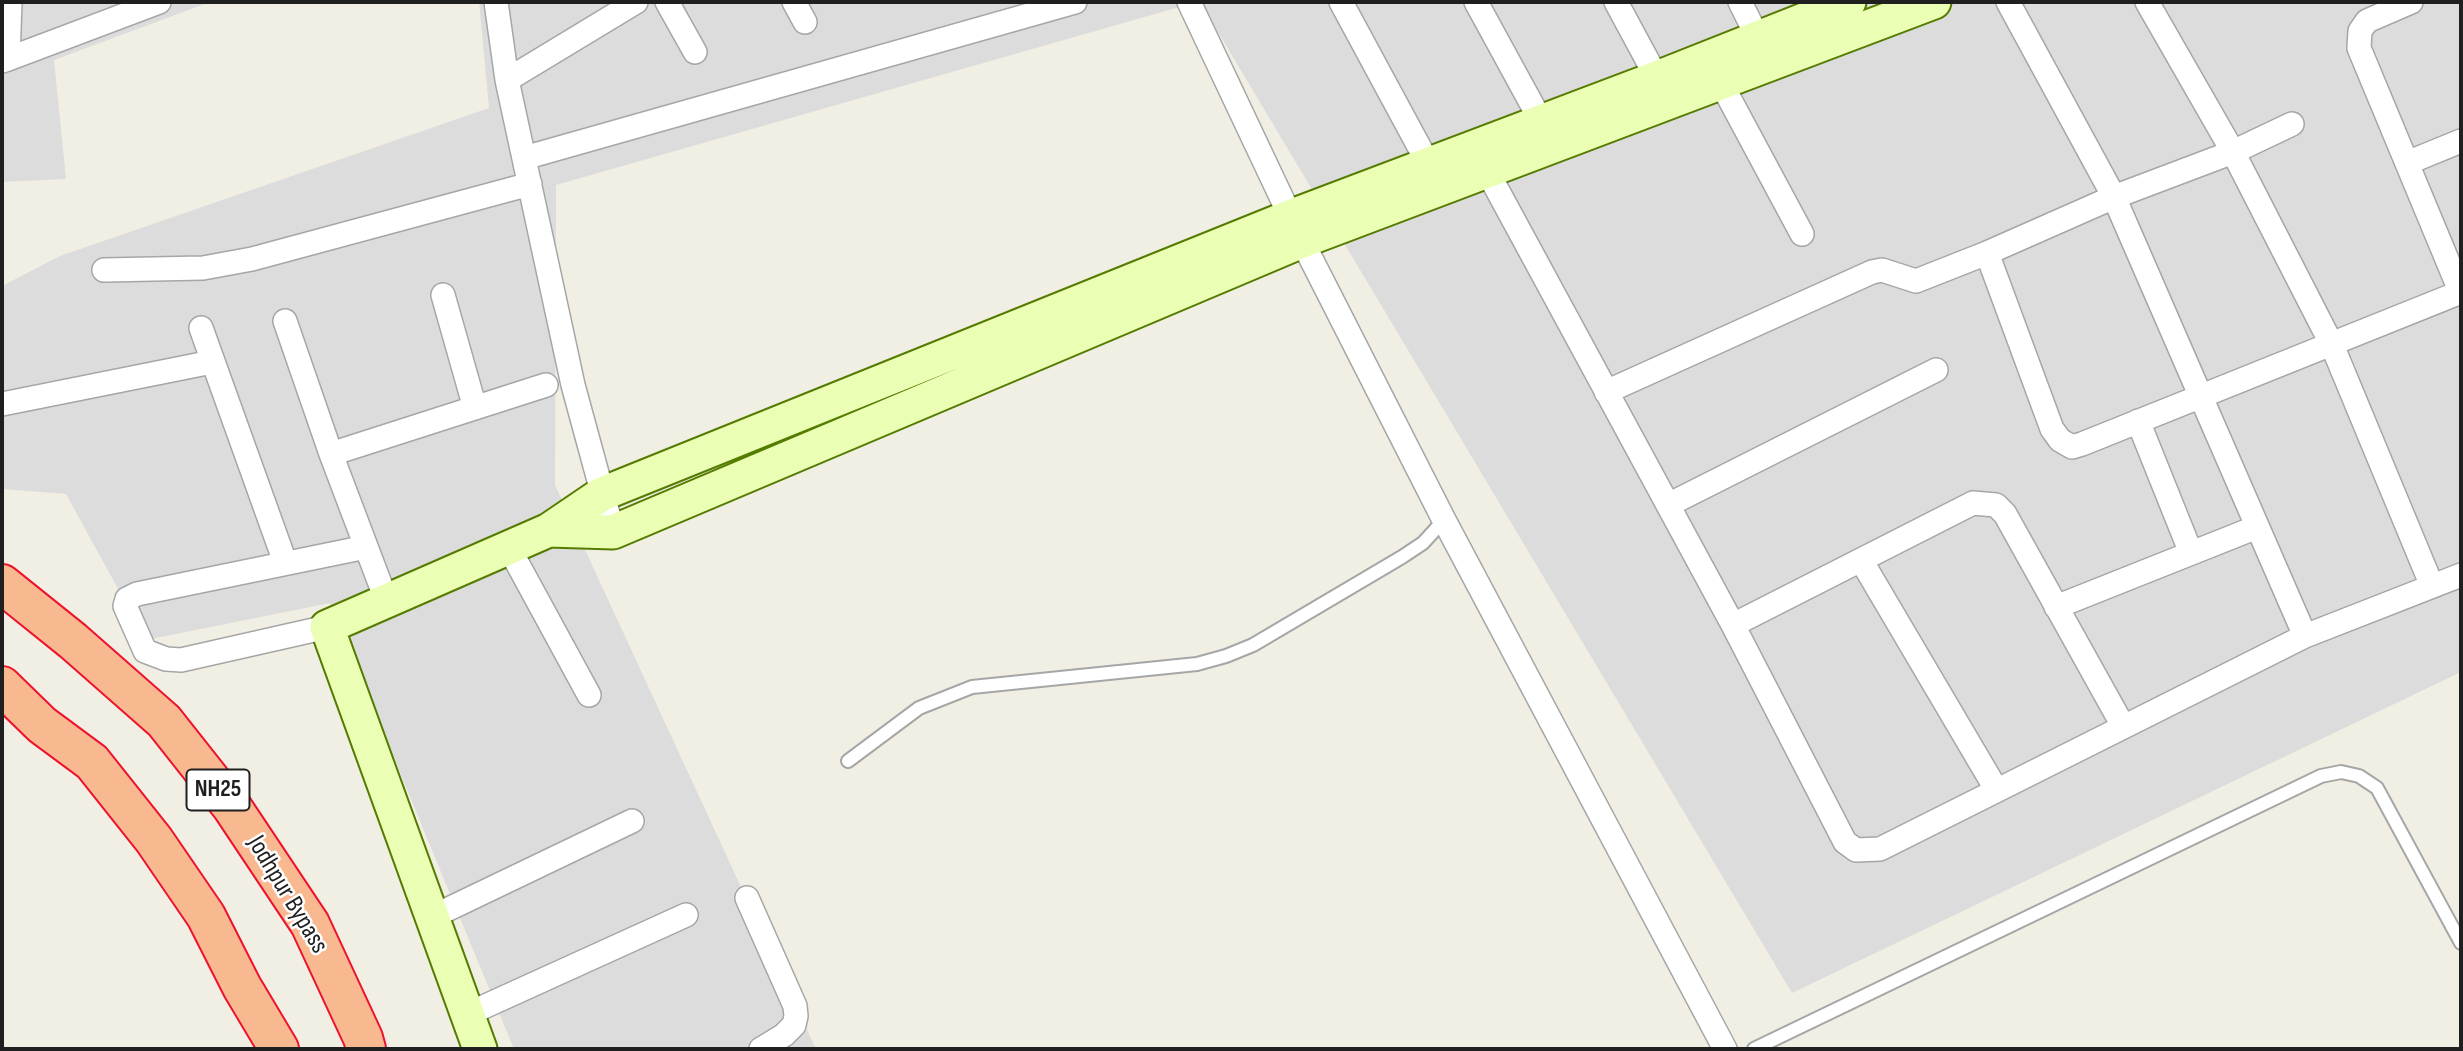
<!DOCTYPE html>
<html>
<head>
<meta charset="utf-8">
<style>
  body { margin:0 }
  #map { position:relative; width:2463px; height:1051px; overflow:hidden; background:#f1efe4; font-family:"Sofia Sans Condensed",sans-serif }
  canvas { display:block }
  .frame { position:absolute; inset:0; border:4px solid #1f1f1f; pointer-events:none }
</style>
</head>
<body>
<div id="map">
<canvas width="2463" height="1051"></canvas>
<div class="frame"></div>
</div>
<script>
const c = document.querySelector('canvas').getContext('2d');
c.lineJoin = 'round';
function paint(path, color) { c.fillStyle = color; c.fill(path, 'evenodd'); }
const shape = rows => new Path2D(rows.map(r => 'M' + r).join(''));
function stroke(path, color, width, dash) { c.strokeStyle = color; c.lineWidth = width; c.lineCap = dash ? 'butt' : 'round'; c.setLineDash(dash || []); c.stroke(path); }
function label(font, color, halo, rows, align = 'center') {
  c.font = font + ' "Sofia Sans Condensed",sans-serif'; c.lineWidth = 5; c.setLineDash([]); c.textBaseline = 'middle'; c.strokeStyle = halo; c.fillStyle = color; for (const [text, x, y, turn = 0] of rows) {
    c.save(); c.translate(x, y); c.rotate((+turn || 0) * Math.PI / 180); c.textAlign = isNaN(turn) ? turn : align; if (halo) c.strokeText(text, 0, 0); c.fillText(text, 0, 0); c.restore();
  }
}
const residential = shape([
  [2,2,210,2,54,60,66,179,2,182],
  [479,2,1197,2,556,185,555,485,816,1049,514,1049,330,603,146,640,66,494,2,489,2,286,60,256,489,108],
  [1200,2,2461,2,2461,672,1792,993]
]);
const service = shape([
  [848,761,919,708,972,687,1197,664,1226,656,1253,645,1402,557,1423,543,1444,520],
  [1754,1049,2321,776,2341,772,2359,776,2377,788,2461,943]
]);
const minor = shape([
  [496,2,507,80,636,2],
  [667,2,695,52],
  [794,2,805,22],
  [1189,2,1302,241,1444,520,1725,1049],
  [1341,2,1429,165],
  [1476,2,1541,121],
  [1616,2,1657,78],
  [1740,2,1758,38],
  [2008,2,2114,197,2305,636,2461,575],
  [2147,2,2233,152,2332,345,2432,586],
  [2411,2,2367,21,2360,31,2359,48,2461,293],
  [8,59,159,2],
  [2,61,8,59,10,2],
  [507,80,573,385,613,532],
  [1721,83,1802,234],
  [2292,124,2233,152,2114,197,1987,253,2052,429,2060,440,2072,447,2082,444,2461,292],
  [524,158,1075,2],
  [2407,163,2461,141],
  [1487,171,1733,625,1845,842,1856,850,1880,849,2305,636],
  [104,270,203,268,252,259,530,184],
  [443,295,475,408],
  [285,321,331,454,387,602],
  [201,328,285,562],
  [1606,392,1872,272,1882,270,1916,281,1987,253],
  [2,404,212,362],
  [2138,421,2191,553],
  [331,454,546,385],
  [1668,505,1936,370],
  [509,548,589,695],
  [1861,560,1996,789],
  [2056,607,2257,527],
  [1733,625,1973,503,1996,505,2005,514,2123,726],
  [327,627,181,660,166,659,145,651,125,606,127,599,137,594,366,547],
  [747,898,795,1006,796,1016,794,1025,784,1035,761,1049],
  [434,916,632,821],
  [468,1014,686,915]
]);
const secondary = shape([
  [549,530,613,532,1302,241,1934,2],
  [480,1049,327,627,549,530,602,494,1292,216,1657,78,1849,2]
]);
const trunk = shape([
  [2,584,73,641,164,721,232,807,310,924,363,1038,366,1049],
  [2,686,42,725,92,762,154,840,206,916,242,987,279,1049]
]);
const shields = [
  [218,790,63]
];
const shieldNames = [
  ["NH25",218,790]
];
const streetNames = [
  ["Jodhpur Bypass",287,895,59]
];
paint(residential, '#dddcdc');
stroke(service, '#a6a6a6', 16);
stroke(minor, '#a6a6a6', 26);
stroke(secondary, '#537c00', 37);
stroke(trunk, '#ed132e', 42);
stroke(service, '#fff', 12);
stroke(minor, '#fff', 23);
stroke(secondary, '#ebffb4', 33);
stroke(trunk, '#f8b990', 38);
for (const [x, y, w] of shields) { const box = new Path2D(); box.roundRect(x - w / 2, y - 20.5, w, 41, 5); c.fillStyle = '#fff'; c.fill(box); stroke(box, '#1f1f1f', 2); }
label('bold 24px', '#1f1f1f', null, shieldNames);
label('26px', '#1f1f1f', '#fff', streetNames);
</script>
</body>
</html>
